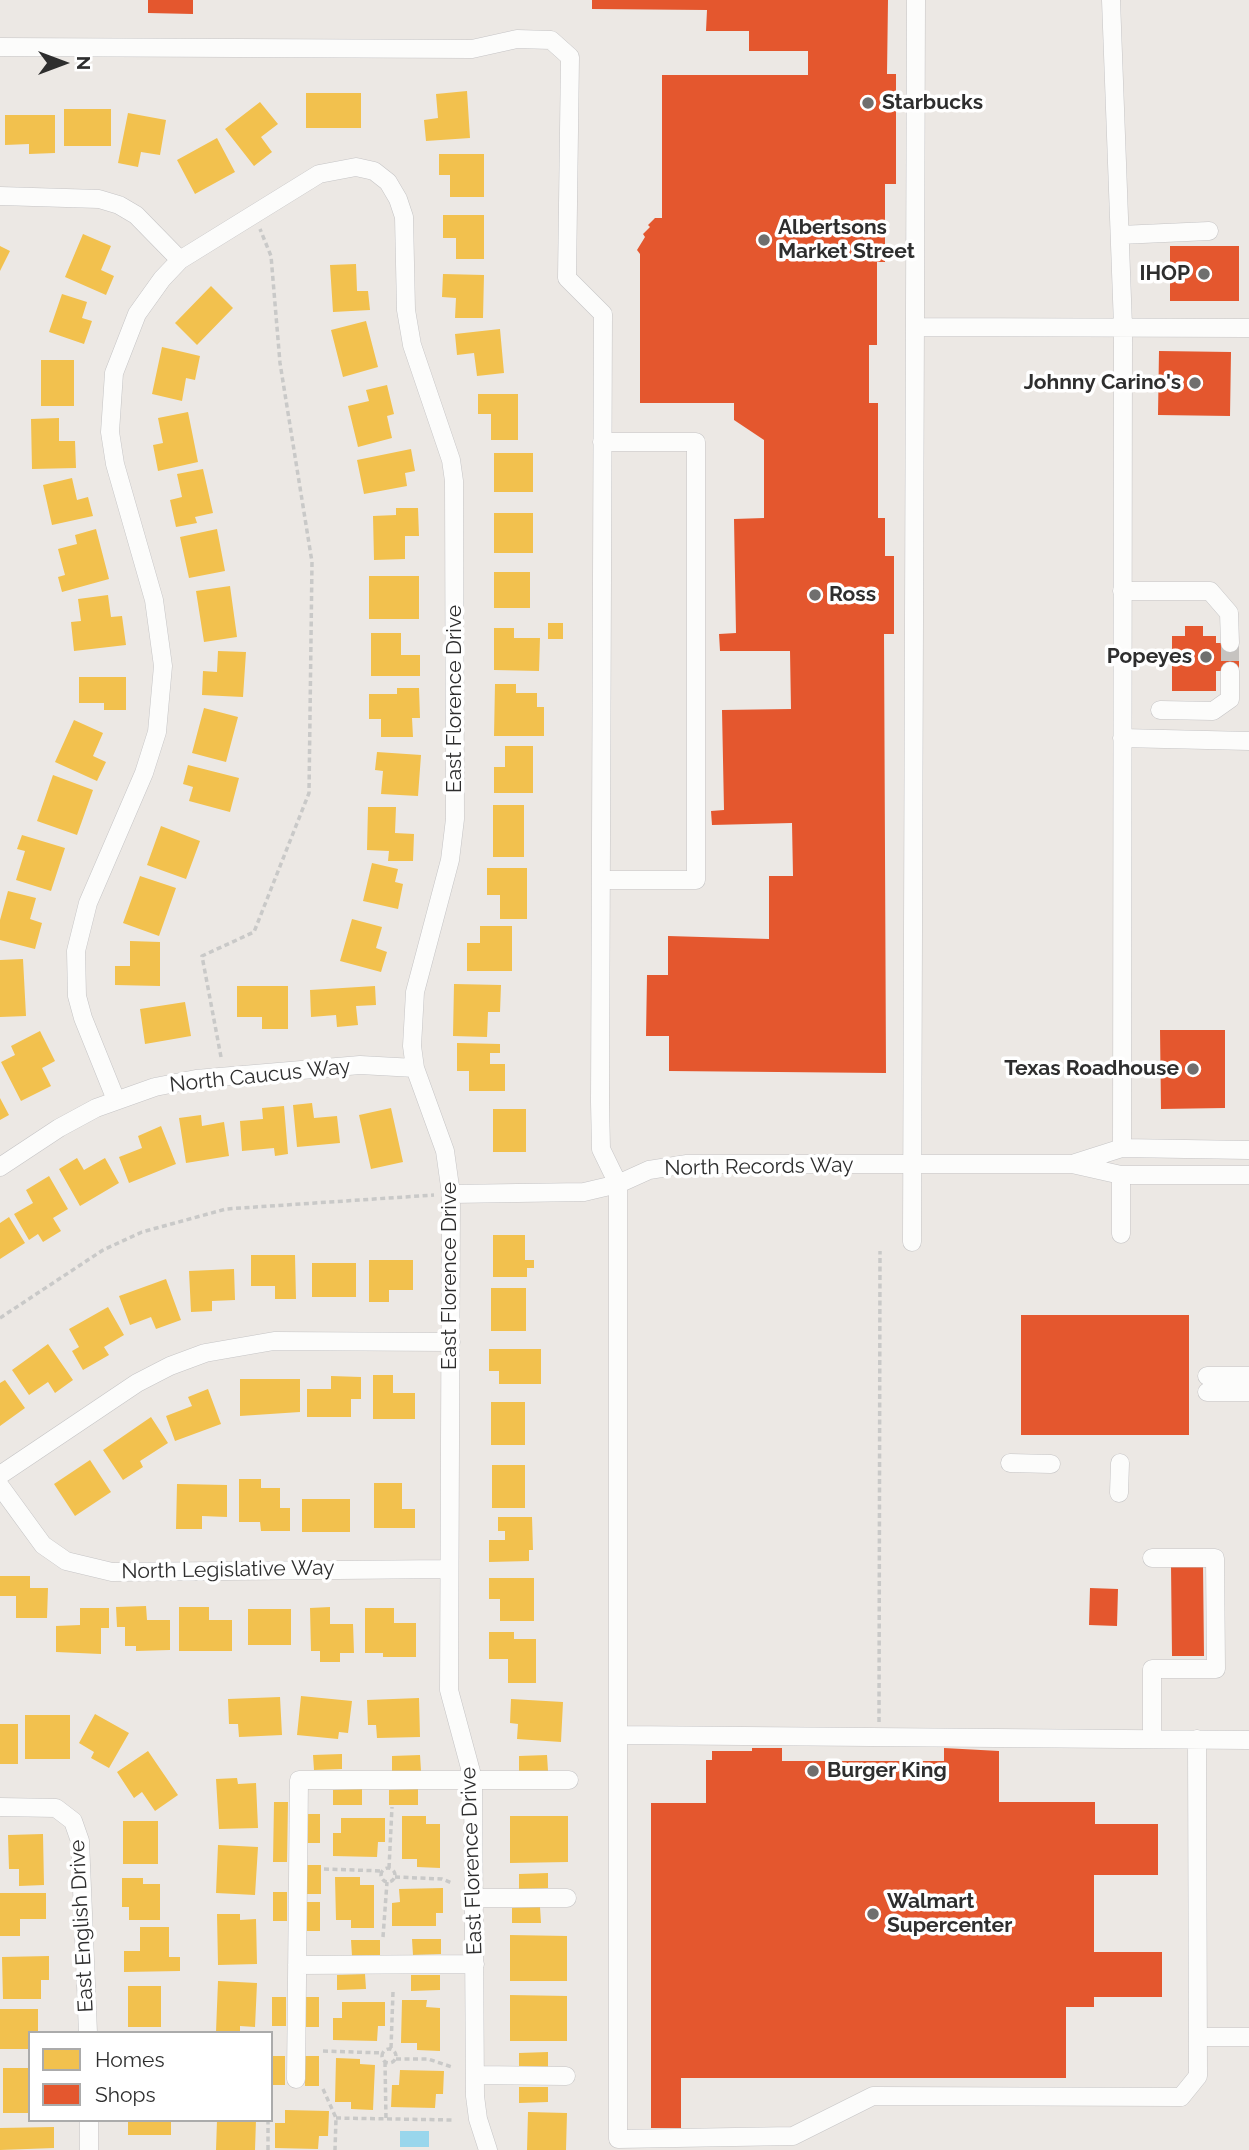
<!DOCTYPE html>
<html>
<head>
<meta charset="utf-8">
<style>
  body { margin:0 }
  #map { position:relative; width:1249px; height:2150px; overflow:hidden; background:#ece8e4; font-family:Raleway,sans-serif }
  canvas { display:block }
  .legend { position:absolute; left:28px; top:2031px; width:245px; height:91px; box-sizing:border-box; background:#fff; border:2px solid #ababab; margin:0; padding:9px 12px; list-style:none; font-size:21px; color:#2e2e2e }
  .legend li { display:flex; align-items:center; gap:14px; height:35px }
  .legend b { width:35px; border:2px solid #ababab }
  .north { position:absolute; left:28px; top:28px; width:70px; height:70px; -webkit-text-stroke:5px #fff; paint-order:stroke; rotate:90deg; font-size:19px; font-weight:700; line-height:28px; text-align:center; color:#2e2e2e }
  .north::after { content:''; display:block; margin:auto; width:24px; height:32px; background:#2e2e2e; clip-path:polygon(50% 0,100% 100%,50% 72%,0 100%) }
</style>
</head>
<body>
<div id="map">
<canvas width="1249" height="2150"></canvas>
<ul class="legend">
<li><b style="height:19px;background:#f2c14e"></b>Homes</li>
<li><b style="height:19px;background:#e4572e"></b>Shops</li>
</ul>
<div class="north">N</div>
</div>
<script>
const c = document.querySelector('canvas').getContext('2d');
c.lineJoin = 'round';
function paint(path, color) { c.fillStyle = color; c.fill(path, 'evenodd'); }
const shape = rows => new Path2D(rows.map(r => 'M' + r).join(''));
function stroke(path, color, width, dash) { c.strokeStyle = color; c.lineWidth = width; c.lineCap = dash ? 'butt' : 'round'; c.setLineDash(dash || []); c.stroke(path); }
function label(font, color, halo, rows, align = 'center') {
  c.font = font + ' Raleway,sans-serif'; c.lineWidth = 7; c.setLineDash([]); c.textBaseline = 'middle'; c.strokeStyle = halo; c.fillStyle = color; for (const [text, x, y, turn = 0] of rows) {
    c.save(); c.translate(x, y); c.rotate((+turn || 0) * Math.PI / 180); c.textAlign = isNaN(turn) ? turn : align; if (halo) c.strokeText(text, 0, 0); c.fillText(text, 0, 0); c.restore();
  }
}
const water = shape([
  [400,2131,429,2131,429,2147,400,2147]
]);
const homes = shape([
  [467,91,470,138,426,141,424,120,438,118,436,94],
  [306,93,361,93,361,128,306,128],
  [260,102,278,124,261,137,272,152,254,166,225,129],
  [64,109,111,109,111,146,64,146],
  [128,113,166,120,160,155,141,152,138,167,118,163],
  [5,115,55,115,55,153,29,154,29,144,5,145],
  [217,138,235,172,195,194,177,160],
  [439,154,484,154,484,197,450,197,450,175,439,175],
  [443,215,484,215,484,259,456,259,456,238,443,238],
  [83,234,111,246,101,270,114,276,106,295,65,277],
  [0,246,10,251,0,271],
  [356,264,357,291,368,291,370,310,333,312,330,265],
  [443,274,484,275,483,318,455,318,456,298,442,297],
  [211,286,233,308,197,345,175,323],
  [62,294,87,302,82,318,92,321,84,344,49,332],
  [366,321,378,367,343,377,331,330],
  [500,329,504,373,477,376,474,353,457,355,455,334],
  [162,347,200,356,195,380,186,378,182,401,152,394],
  [41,360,74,360,74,406,41,406],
  [387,385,394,414,387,416,392,438,358,447,348,406,369,401,366,390],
  [478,394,518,394,518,440,491,440,491,414,478,414],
  [188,412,198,462,158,471,153,445,163,443,158,418],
  [59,418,59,441,75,441,76,468,32,469,31,419],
  [411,449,415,471,405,473,407,486,364,494,357,460],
  [494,453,533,453,533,492,494,492],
  [203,469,213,513,195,517,197,523,176,527,170,500,182,497,177,474],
  [72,478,77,500,88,497,93,516,52,525,43,485],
  [396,508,418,508,419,536,405,536,405,559,374,560,373,516,396,515],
  [494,513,533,513,533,553,494,553],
  [96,529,109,579,62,592,58,577,65,575,58,549,77,544,75,535],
  [217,529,225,571,189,578,180,537],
  [494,572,530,572,530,608,494,608],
  [369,576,419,576,419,619,369,619],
  [230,586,237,637,204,642,196,591],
  [108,595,111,617,122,616,126,645,74,651,71,622,81,621,78,599],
  [548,623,563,623,563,639,548,639],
  [494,628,514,628,514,638,540,638,539,671,494,670],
  [371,633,401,633,401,655,420,655,420,676,371,676],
  [218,651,246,652,243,697,202,695,203,671,217,672],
  [79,677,126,677,126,710,104,710,104,703,79,703],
  [495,684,516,684,516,693,537,693,537,707,544,707,544,736,494,736],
  [397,688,419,688,420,718,412,718,413,737,381,737,381,719,369,719,369,694,397,694],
  [204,708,238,717,226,762,192,753],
  [74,720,103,733,93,756,106,762,97,781,55,762],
  [505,746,533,746,533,793,494,793,494,767,505,767],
  [377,752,421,755,418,796,381,794,383,771,375,770],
  [188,765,239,778,230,812,189,801,193,787,183,784],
  [53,775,93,790,77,835,37,821],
  [493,805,524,805,524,857,493,857],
  [368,807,396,807,395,833,414,834,413,861,388,861,389,851,367,850],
  [161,826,200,841,186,879,147,865],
  [22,835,65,848,51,891,16,880,25,851,17,849],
  [372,863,398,869,395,882,403,884,398,909,363,901],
  [487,868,527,868,527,919,500,919,500,895,487,895],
  [140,876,176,888,159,936,123,923],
  [8,891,36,898,30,919,42,923,35,949,0,940,0,920],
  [352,919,382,927,376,948,387,952,381,972,340,961],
  [480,926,512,926,512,971,467,971,467,943,480,943],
  [130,941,160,942,160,986,115,985,115,966,130,966],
  [23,959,26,1016,0,1017,0,960],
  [454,984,501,985,500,1012,488,1012,487,1037,453,1036],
  [237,986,288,986,288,1029,262,1029,262,1017,237,1017],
  [375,986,376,1005,356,1006,358,1025,337,1027,336,1015,311,1017,310,990],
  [185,1002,191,1036,145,1044,140,1009],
  [40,1031,55,1061,42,1068,51,1086,21,1101,1,1062,15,1055,11,1046],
  [457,1043,500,1044,500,1053,490,1053,490,1064,505,1064,505,1091,469,1091,469,1071,457,1071],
  [0,1098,9,1115,0,1120],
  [312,1103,314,1118,337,1116,340,1143,297,1147,293,1105],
  [284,1106,288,1154,275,1156,274,1148,242,1151,240,1121,263,1119,262,1108],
  [391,1108,403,1162,371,1169,359,1115],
  [493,1109,526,1109,526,1152,493,1152],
  [201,1115,202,1126,224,1122,229,1156,186,1163,179,1118],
  [161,1126,176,1164,129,1183,119,1157,142,1148,138,1136],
  [77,1158,84,1170,105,1158,119,1183,80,1206,59,1169],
  [49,1176,68,1209,53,1218,61,1231,43,1242,38,1234,29,1240,14,1214,33,1203,26,1190],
  [9,1217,25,1243,0,1259,0,1223],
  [493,1235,525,1235,525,1260,534,1260,534,1268,527,1268,527,1277,493,1277],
  [251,1255,295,1255,296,1299,275,1299,275,1286,251,1286],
  [369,1260,413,1260,413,1290,389,1290,389,1302,369,1302],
  [312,1263,356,1263,356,1297,312,1297],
  [234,1269,235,1300,212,1301,212,1311,191,1312,189,1271],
  [166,1279,181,1320,156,1329,151,1317,130,1325,119,1296],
  [491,1288,526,1288,526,1331,491,1331],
  [108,1307,124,1335,104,1347,109,1355,83,1370,72,1351,79,1347,69,1329],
  [48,1344,73,1380,55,1393,48,1382,29,1395,12,1370],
  [489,1349,541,1349,541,1384,499,1384,499,1371,489,1371],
  [373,1375,393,1375,393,1393,415,1393,415,1419,373,1419],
  [331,1376,361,1377,361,1399,351,1399,351,1417,307,1417,307,1389,331,1389],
  [240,1379,300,1379,300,1412,240,1416],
  [5,1380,25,1408,0,1426,0,1383],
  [208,1389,221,1424,175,1441,166,1416,192,1406,188,1397],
  [491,1402,525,1402,525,1445,491,1445],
  [151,1417,168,1443,140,1461,143,1467,123,1480,103,1450],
  [90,1460,111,1492,75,1516,54,1484],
  [492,1465,525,1465,525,1508,492,1508],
  [239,1479,261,1479,261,1488,280,1488,280,1508,290,1508,290,1531,261,1531,260,1522,239,1522],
  [374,1483,402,1483,402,1509,415,1509,415,1528,374,1528],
  [177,1484,227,1485,227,1517,202,1516,202,1529,176,1529],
  [302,1499,350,1499,350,1532,302,1532],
  [498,1517,532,1517,533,1550,529,1550,529,1561,489,1562,489,1540,505,1540,505,1531,498,1531],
  [0,1576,30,1576,30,1588,48,1588,47,1618,16,1618,16,1596,0,1596],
  [489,1578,534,1578,534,1621,500,1621,500,1599,489,1599],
  [146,1606,147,1620,170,1620,170,1650,136,1651,136,1646,125,1646,125,1627,117,1627,116,1607],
  [179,1607,209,1607,209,1620,232,1620,232,1651,179,1651],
  [330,1607,330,1624,353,1624,354,1653,340,1653,340,1662,320,1662,320,1651,311,1651,310,1608],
  [80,1608,109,1608,109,1628,101,1628,101,1654,56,1652,56,1626,80,1625],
  [365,1608,394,1608,394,1623,416,1623,416,1657,383,1657,383,1653,365,1653],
  [248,1609,291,1609,291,1645,248,1645],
  [489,1632,514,1632,514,1639,536,1639,536,1683,508,1683,508,1659,489,1659],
  [301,1696,352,1701,348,1733,339,1732,338,1739,297,1735],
  [280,1697,282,1735,239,1737,238,1724,229,1724,228,1699],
  [419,1698,420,1737,377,1738,376,1725,368,1725,367,1700],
  [511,1699,563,1702,561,1742,517,1739,518,1724,510,1723],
  [95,1714,129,1733,109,1768,91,1758,94,1752,79,1743],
  [25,1715,70,1715,70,1759,25,1759],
  [0,1724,18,1724,18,1764,0,1764],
  [148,1751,178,1795,155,1811,142,1792,134,1798,117,1772],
  [342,1754,342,1769,314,1770,313,1755],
  [420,1755,421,1771,392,1771,392,1756],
  [547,1755,548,1771,519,1771,519,1756],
  [237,1778,238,1784,256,1783,258,1828,219,1829,216,1779],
  [362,1789,362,1805,333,1805,333,1790],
  [418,1789,418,1805,389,1805,389,1790],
  [274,1802,288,1802,287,1862,273,1862],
  [306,1814,320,1814,320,1843,306,1843],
  [402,1816,426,1816,426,1824,440,1824,440,1868,417,1867,417,1859,402,1859],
  [510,1816,568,1816,568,1862,510,1863],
  [341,1818,385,1818,385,1842,378,1842,377,1857,333,1856,333,1833,341,1833],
  [123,1821,158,1821,158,1864,123,1864],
  [43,1834,44,1885,19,1886,19,1869,9,1869,8,1835],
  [218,1845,258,1847,255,1895,216,1893],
  [307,1865,321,1865,321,1894,307,1894],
  [548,1873,548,1888,519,1889,519,1874],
  [335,1877,360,1877,360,1885,374,1885,374,1928,351,1928,351,1920,336,1920],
  [122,1878,143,1878,143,1884,160,1884,160,1920,129,1920,129,1907,122,1907],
  [443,1888,443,1913,436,1913,436,1926,392,1926,392,1903,400,1902,399,1889],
  [273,1892,287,1892,287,1921,273,1921],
  [0,1893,46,1893,46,1919,20,1919,20,1936,0,1936],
  [306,1902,320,1902,320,1931,306,1931],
  [540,1907,541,1923,512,1923,512,1908],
  [217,1914,240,1914,240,1920,256,1919,257,1964,218,1965],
  [140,1927,169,1927,169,1957,180,1957,180,1971,124,1972,124,1951,140,1951],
  [510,1935,567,1936,567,1981,510,1981],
  [412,1939,441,1939,441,1954,413,1955],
  [351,1940,380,1940,380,1955,352,1956],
  [49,1956,49,1980,41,1980,41,1999,3,1999,2,1957],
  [365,1974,366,1989,337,1990,337,1975],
  [411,1975,440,1975,440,1990,411,1991],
  [218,1981,257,1983,255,2027,240,2026,240,2033,216,2032],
  [128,1986,161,1986,161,2027,128,2027],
  [510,1995,567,1996,567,2041,510,2041],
  [272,1997,286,1997,286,2026,272,2026],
  [304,1997,319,1997,319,2027,304,2027],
  [402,2000,427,2000,426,2007,440,2008,440,2051,417,2050,417,2043,401,2043],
  [342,2002,385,2002,385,2026,378,2026,377,2041,333,2040,333,2018,342,2018],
  [0,2009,38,2009,38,2033,30,2033,30,2049,0,2049],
  [548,2052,548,2068,519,2068,519,2053],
  [271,2056,285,2056,285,2085,271,2085],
  [305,2056,319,2056,319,2086,305,2086],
  [336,2058,360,2059,360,2064,375,2065,373,2110,351,2109,351,2102,335,2102],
  [3,2068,30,2068,30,2113,3,2113],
  [400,2070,444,2071,443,2094,436,2094,435,2108,391,2107,392,2085,399,2085],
  [519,2087,548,2087,548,2102,519,2103],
  [285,2110,329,2111,328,2136,319,2136,318,2149,275,2148,275,2123,285,2123],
  [528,2112,567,2113,566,2150,527,2150],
  [128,2120,171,2120,171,2135,128,2135],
  [217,2120,256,2120,255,2150,216,2150],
  [54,2127,54,2148,0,2150,0,2128]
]);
const shops = shape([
  [148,0,193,0,193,14,148,13],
  [592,0,888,0,887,74,896,74,896,184,885,184,885,262,877,262,877,345,869,345,869,403,878,403,878,518,885,518,885,556,894,556,894,634,884,634,886,1073,669,1071,669,1036,646,1036,647,975,668,975,668,936,769,939,769,876,793,876,792,823,712,825,711,811,724,810,722,710,791,709,790,651,720,651,719,634,736,633,734,519,764,518,764,440,734,420,734,403,640,403,640,254,637,250,645,237,643,234,650,227,648,225,655,218,662,218,662,75,808,75,808,51,749,51,749,31,706,31,707,10,592,9],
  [1170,246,1239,246,1239,301,1170,301],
  [1159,351,1231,352,1230,416,1158,415],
  [1185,626,1203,626,1203,636,1216,636,1216,643,1239,643,1239,671,1216,671,1216,691,1172,691,1172,636,1185,636],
  [1160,1030,1225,1030,1225,1108,1161,1109],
  [1021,1315,1189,1315,1189,1435,1021,1435],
  [1203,1564,1204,1656,1172,1656,1171,1565],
  [1090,1588,1118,1589,1117,1626,1089,1625],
  [752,1748,782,1748,782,1761,944,1761,944,1748,999,1751,999,1802,1095,1802,1095,1824,1158,1824,1158,1875,1094,1875,1094,1952,1162,1952,1162,1997,1094,1997,1094,2007,1066,2007,1066,2078,681,2078,681,2128,651,2128,651,1803,706,1803,706,1760,712,1760,712,1751,752,1751]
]);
const minorTunnel = shape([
  [1230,643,1230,671]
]);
const path = shape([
  [221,1057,202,956,254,932,309,793,312,562,280,363,271,256,260,229],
  [0,1318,103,1250,142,1232,226,1209,434,1195],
  [879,1722,880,1251],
  [389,1868,392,1807],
  '381 1875a7 7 0 1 1 14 0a7 7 0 1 1-14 0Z',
  [324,1869,383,1871],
  [395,1877,442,1879,452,1883],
  [383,1937,387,1882],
  [391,2048,393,1992],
  '382 2056a7 7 0 1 1 14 0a7 7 0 1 1-14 0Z',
  [323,2051,383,2053],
  [396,2059,428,2059,452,2067],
  [385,2062,386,2119],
  [323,2089,336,2118,335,2150],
  [336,2118,453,2120],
  [268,2150,268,2120]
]);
const minor = shape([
  [1111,0,1123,326,1122,1148],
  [0,47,472,49,517,39,551,40,570,57,567,278,603,314,600,1102,601,1149,618,1184,618,1735,1249,1740],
  [0,196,99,199,119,205,136,215,180,260],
  [1120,235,1209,231],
  [915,327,1249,328],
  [1122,591,1210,591,1229,613,1230,643],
  [1160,710,1213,711,1230,699,1230,671],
  [1122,738,1249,741],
  [601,880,696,880,696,442,602,442],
  [116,1100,83,1018,77,996,76,951,88,903,144,773,157,732,163,666,154,600,115,464,110,432,114,373,137,314,162,279,180,260,319,174,356,167,374,171,388,182,398,199,404,217,406,310,412,345,451,460,454,481,455,819,450,860,415,992,412,1046,415,1068,445,1151,451,1194,449,1690,473,1779,475,2096,478,2119,488,2150],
  [1075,1163,1122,1148,1249,1150],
  [0,1167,59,1128,96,1108,155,1087,196,1079,360,1065,415,1068],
  [451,1194,584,1192,618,1184,649,1170,687,1164,1072,1164,1121,1175,1249,1175],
  [1121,1234,1121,1175],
  [912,1242,916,0],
  [1207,1376,1249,1376],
  [1207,1392,1249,1392],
  [1010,1463,1051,1464],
  [0,1475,137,1383,170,1366,205,1353,274,1341,451,1342],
  [0,1486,43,1545,66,1561,112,1572,449,1569],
  [1119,1493,1120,1463],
  [1152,1558,1215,1558,1216,1669,1152,1669,1152,1738],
  [618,1735,618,2139,793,2136,873,2096,1181,2097,1198,2076,1197,1739],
  [0,1807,56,1808,73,1821,80,1841,88,2033],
  [475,1898,567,1898],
  [297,1965,475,1964],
  [1198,2037,1249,2037],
  [475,2075,566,2076],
  [296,2079,299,1780,569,1780],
  [89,2120,89,2150]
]);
const markers = [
  [868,103,7,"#706f6e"],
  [764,240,7,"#706f6e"],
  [1204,274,7,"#706f6e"],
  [1195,383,7,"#706f6e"],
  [815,595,7,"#706f6e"],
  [1206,657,7,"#706f6e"],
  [1193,1069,7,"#706f6e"],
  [813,1771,7,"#706f6e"],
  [873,1914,7,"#706f6e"]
];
const poiNames = [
  ["Starbucks",882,103],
  ["Albertsons",778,228],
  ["Market Street",778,252],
  ["IHOP",1190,274,"right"],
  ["Johnny Carino's",1181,383,"right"],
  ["Ross",829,595],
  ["Popeyes",1192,657,"right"],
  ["Texas Roadhouse",1179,1069,"right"],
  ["Burger King",827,1771],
  ["Walmart",887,1902],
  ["Supercenter",887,1926]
];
const streetNames = [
  ["East Florence Drive",455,699,-90],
  ["North Caucus Way",260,1076,-6],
  ["North Records Way",759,1167,-1],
  ["East Florence Drive",450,1276,-90],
  ["North Legislative Way",228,1570,-1],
  ["East Florence Drive",472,1861,-92],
  ["East English Drive",82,1926,-93]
];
paint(water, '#99d6ec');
paint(homes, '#f2c14e');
paint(shops, '#e4572e');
stroke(minorTunnel, '#c6c3c0', 18, [18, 9]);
stroke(minor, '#c5c4c5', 19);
stroke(path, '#c9c9c8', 3.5, [5, 3.5]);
stroke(minor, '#fcfcfb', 18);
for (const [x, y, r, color] of markers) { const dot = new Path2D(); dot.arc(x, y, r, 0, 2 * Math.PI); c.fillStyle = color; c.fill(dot); stroke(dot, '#fff', 2.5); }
label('bold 21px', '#2e2e2e', '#fff', poiNames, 'left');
label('21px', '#2e2e2e', '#fff', streetNames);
</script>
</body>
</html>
